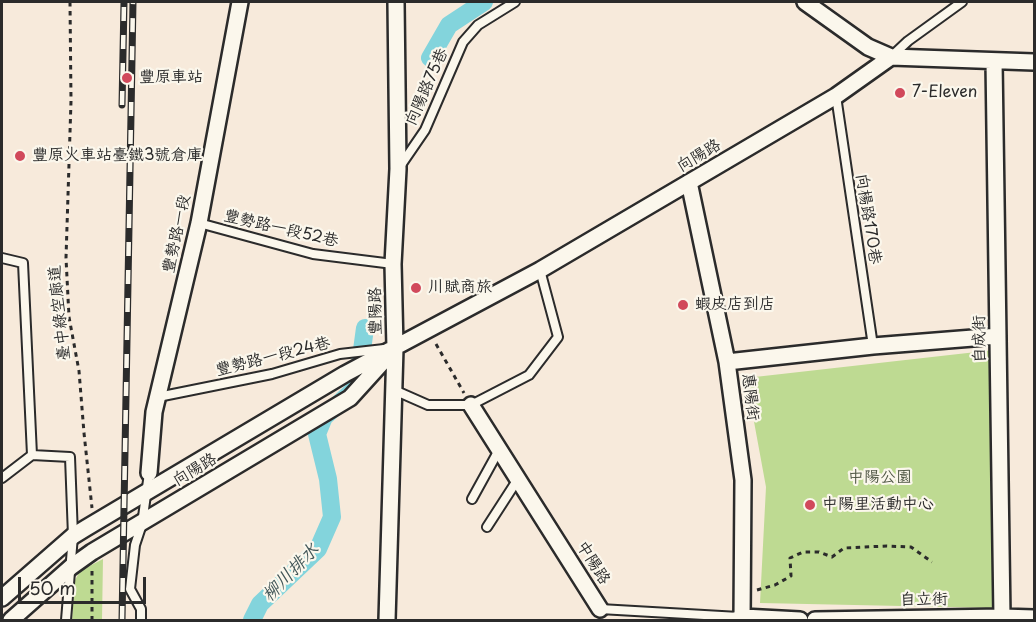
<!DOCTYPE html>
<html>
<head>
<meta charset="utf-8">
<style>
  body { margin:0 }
  #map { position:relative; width:1036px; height:622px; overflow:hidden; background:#f7eadb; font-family:"Playpen Sans",sans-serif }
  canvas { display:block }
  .frame { position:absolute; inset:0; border:3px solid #2b2b2b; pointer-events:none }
  .scale { position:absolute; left:18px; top:577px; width:128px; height:27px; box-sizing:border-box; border:3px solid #2b2b2b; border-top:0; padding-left:8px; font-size:18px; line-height:21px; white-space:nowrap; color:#2b2b2b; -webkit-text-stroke:4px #fbf7ec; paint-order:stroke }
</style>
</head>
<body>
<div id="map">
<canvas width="1036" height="622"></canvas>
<div class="frame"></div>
<div class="scale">50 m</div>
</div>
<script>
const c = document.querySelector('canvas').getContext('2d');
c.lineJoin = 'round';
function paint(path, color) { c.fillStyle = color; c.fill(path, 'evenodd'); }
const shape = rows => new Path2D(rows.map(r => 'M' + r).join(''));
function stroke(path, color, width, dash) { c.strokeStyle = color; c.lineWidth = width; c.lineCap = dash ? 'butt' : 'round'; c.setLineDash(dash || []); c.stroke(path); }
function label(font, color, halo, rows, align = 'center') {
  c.font = font + ' "Playpen Sans","LXGW WenKai TC",sans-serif'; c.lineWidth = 4.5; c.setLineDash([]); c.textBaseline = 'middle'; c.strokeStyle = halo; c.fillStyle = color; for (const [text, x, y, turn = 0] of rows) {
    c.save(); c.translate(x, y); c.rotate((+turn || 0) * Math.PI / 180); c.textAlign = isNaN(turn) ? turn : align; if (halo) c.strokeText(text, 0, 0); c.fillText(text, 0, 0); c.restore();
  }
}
const green = shape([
  [994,350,996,608,760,603,766,487,746,378],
  [103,559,102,620,72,620,75,580,80,571]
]);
const canal = shape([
  [430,58,449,25,484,2],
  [252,620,260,604,318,549,332,517,328,479,317,434,324,417,357,387,365,328]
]);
const path = shape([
  [70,2,71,101,66,258,69,317,79,371,84,433,92,508],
  [436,344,464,393],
  [92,571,92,620],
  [757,590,775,585,791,576,790,558,803,552,819,552,832,557,844,548,887,546,911,547,932,562]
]);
const service = shape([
  [892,56,908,41,962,2],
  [836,96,873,346],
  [401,165,425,130,463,42,478,25,515,2],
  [199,223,313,254,393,264],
  [2,258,23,263,32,455,2,478],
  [394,390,428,405,471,405,529,375,558,337,540,270],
  [158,397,272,374,340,354,384,349],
  [32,455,70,457,73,536,66,620],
  [472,499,499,450],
  [487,527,518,479],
  [600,609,739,617],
  [141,620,141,609,130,589,135,545,142,524,149,473]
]);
const minor = shape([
  [805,2,868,47,891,57],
  [994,61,1002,617],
  [689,182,727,362,743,480,742,620],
  [727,362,873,346,998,336],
  [471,405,600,609],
  [149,473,154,412,199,223,240,2],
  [2,598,73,536,86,528,345,374,540,270,836,96,891,57,1034,62],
  [11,620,71,567,92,552,350,398,389,355],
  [387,620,395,348,393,264,398,169,396,2],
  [736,620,743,617,800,620],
  [815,620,1002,617,1034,618]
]);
const rail = shape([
  [122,105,124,2],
  [122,620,133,2]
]);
const markers = [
  [127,78,6,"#d1495b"],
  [900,93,6,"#d1495b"],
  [20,156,6,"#d1495b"],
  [416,288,6,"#d1495b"],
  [683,305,6,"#d1495b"],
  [810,505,6,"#d1495b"]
];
const poiNames = [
  ["豐原車站",139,78],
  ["7-Eleven",912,93],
  ["豐原火車站臺鐵3號倉庫",32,156],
  ["川賦商旅",428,288],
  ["蝦皮店到店",695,305],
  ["中陽里活動中心",822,505]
];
const streetNames = [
  ["向陽路75巷",427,87,-66],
  ["向陽路",699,156,-31],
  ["向楊路170巷",868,219,81],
  ["豐勢路一段52巷",281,229,13],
  ["豐勢路一段",177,234,-78],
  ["豐陽路",376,311,-91],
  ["臺中綠空廊道",60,313,-96],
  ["自成街",980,339,-91],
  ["豐勢路一段24巷",273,357,-14],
  ["惠陽街",750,397,83],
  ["向陽路",195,470,-31],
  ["中陽路",593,563,58],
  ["自立街",924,600,-1]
];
const parkNames = [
  ["中陽公園",880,478]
];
const waterNames = [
  ["柳川排水",291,573,-46]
];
paint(green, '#beda92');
stroke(canal, '#83d4dc', 18);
stroke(service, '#2b2b2b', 12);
stroke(minor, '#2b2b2b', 20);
stroke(path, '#2b2b2b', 3, [4.5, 4.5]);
stroke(service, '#fbf7ec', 8);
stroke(minor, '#fbf7ec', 15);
stroke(rail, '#2b2b2b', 7);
stroke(rail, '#fbf7ec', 4.5, [14]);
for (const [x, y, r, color] of markers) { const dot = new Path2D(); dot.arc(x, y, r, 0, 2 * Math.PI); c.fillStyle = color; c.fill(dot); stroke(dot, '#fbf7ec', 2); }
label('16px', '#2b2b2b', '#fbf7ec', poiNames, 'left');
label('16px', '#2b2b2b', '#fbf7ec', streetNames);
label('16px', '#505745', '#fbf7ec', parkNames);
label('italic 18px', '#415557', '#fbf7ec', waterNames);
</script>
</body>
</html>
